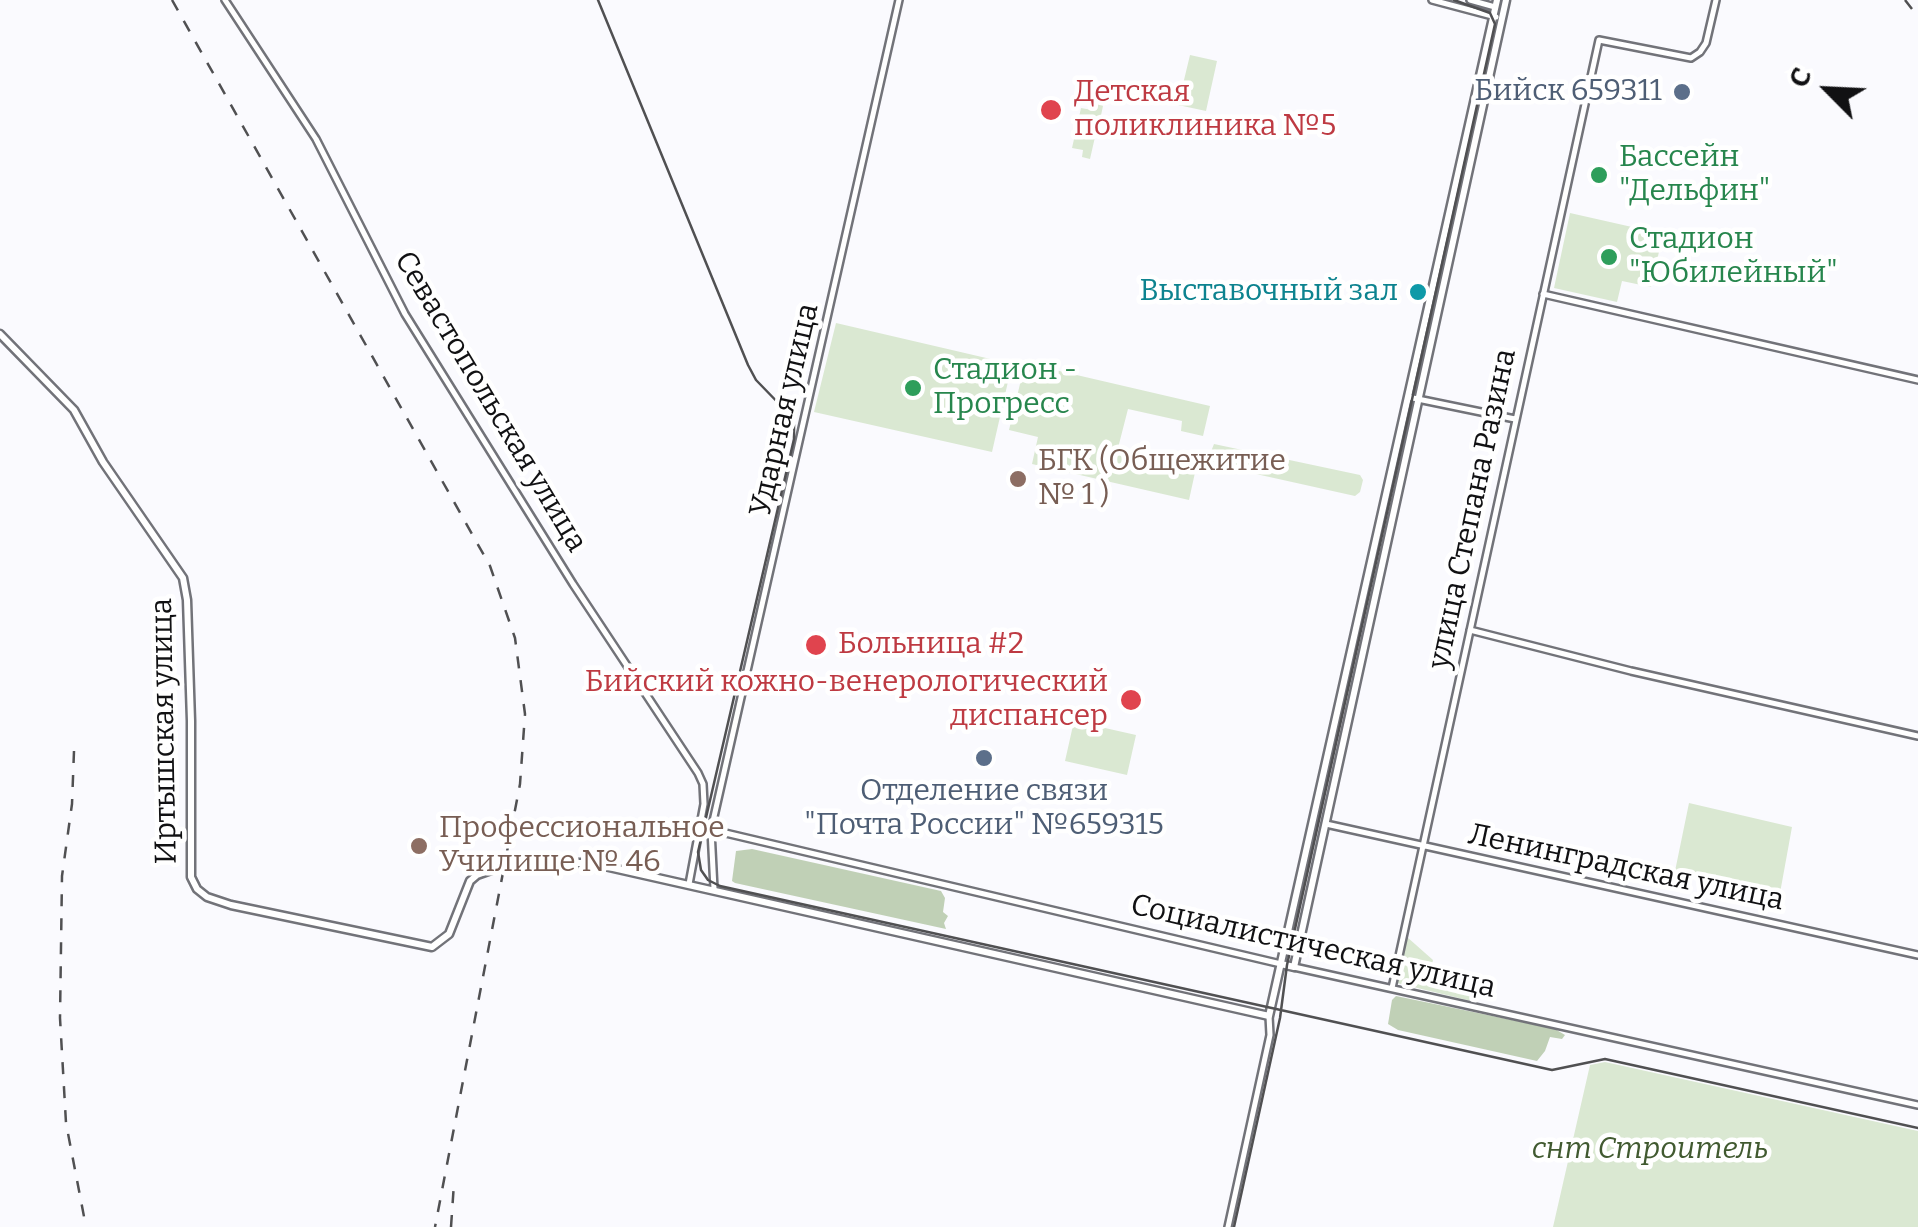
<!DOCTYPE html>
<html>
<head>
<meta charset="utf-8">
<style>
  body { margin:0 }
  #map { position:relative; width:1918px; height:1227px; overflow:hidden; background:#fafafe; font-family:Bitter,serif }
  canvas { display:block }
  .north { position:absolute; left:1778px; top:40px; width:100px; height:100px; -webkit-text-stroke:8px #fff; paint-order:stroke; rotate:294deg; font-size:28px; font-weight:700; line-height:40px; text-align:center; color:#111113 }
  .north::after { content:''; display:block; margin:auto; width:35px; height:45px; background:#111113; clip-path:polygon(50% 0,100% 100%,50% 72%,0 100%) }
</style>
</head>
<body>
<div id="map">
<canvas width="1918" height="1227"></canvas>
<div class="north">С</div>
</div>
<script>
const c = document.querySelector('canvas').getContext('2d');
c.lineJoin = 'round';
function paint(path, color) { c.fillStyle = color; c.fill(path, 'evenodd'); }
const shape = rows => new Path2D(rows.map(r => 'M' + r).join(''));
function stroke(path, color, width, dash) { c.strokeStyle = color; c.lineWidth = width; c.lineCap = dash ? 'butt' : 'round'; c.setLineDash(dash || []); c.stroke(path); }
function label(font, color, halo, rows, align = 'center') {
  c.font = font + ' Bitter,serif'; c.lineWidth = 9; c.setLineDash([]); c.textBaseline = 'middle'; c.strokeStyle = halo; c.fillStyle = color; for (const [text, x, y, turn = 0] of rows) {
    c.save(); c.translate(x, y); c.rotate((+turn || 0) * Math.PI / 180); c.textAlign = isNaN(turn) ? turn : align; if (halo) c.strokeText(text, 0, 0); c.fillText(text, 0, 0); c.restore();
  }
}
const green = shape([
  [1190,55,1217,61,1206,111,1178,105],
  [1097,97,1103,106,1100,120,1094,119,1092,136,1095,137,1090,159,1082,157,1083,150,1072,148,1081,108,1092,110],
  [1570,213,1663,234,1651,287,1622,281,1617,302,1554,288],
  [836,323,1012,364,992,452,814,412],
  [1025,363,1210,406,1203,436,1181,431,1182,421,1128,409,1118,448,1135,453,1133,466,1174,475,1178,464,1196,468,1189,500,1032,464,1038,437,1009,430],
  [1214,444,1360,475,1363,480,1360,492,1355,496,1211,464,1208,459],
  [1074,721,1136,735,1127,775,1065,761],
  [1689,803,1792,827,1780,893,1674,876],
  [1407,937,1433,960,1429,978,1474,989,1471,1001,1397,983],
  [1605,1062,1918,1131,1918,1227,1553,1227,1590,1065]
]);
const forest = shape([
  [752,849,941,891,945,898,943,912,948,916,944,923,946,929,735,883,732,881,736,851],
  [1396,996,1555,1029,1565,1035,1562,1039,1550,1037,1545,1051,1537,1061,1398,1030,1388,1024,1392,1000]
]);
const tertiary = shape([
  [225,0,316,139,405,314,573,584,698,773,703,784,704,804,689,884],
  [1432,0,1496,17],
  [1470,0,1495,7],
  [1543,294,1918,380],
  [1408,397,1515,419],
  [1470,630,1631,671,1918,736],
  [1326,824,1918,955],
  [700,827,1281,964],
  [714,889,711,830,899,0],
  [1294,967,1918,1105],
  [1392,988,1599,40,1691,58,1700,52,1706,43,1716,0],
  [1228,1227,1270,1035,1269,1016]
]);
const secondary = shape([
  [0,334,74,410,103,462,183,578,187,600,191,721,191,877,197,889,207,897,231,905,432,947,449,934,470,881,477,875,505,865,525,863,591,863,1269,1016,1497,0],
  [1281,964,1294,967,1506,0]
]);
const tram = shape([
  [598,0,748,365,756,380,788,413,794,425,794,439,698,852,701,870,708,880,720,886,1552,1070,1605,1059,1918,1128],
  [1234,1227,1280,1018,1287,965,1495,24,1490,13,1454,0]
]);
const rail = shape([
  [172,0,490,566,515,638,525,714,520,784,435,1227],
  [1905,0,1912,9],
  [74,751,72,804,62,876,60,1018,66,1123,86,1227],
  [451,1227,454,1183]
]);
const markers = [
  [1682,92,10,"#5c6f8a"],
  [1051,110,12,"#e0444e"],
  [1599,175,10,"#2e9e5b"],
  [1609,257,10,"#2e9e5b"],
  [1418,292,10,"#0f9aa8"],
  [913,388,10,"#2e9e5b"],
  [1018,479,10,"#8d6e63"],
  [816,645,12,"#e0444e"],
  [1131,700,12,"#e0444e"],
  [984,758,10,"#5c6f8a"],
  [419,846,10,"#8d6e63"]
];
const serviceNames = [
  ["Бийск 659311",1662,92],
  ["Отделение связи",984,792,"center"],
  ["\"Почта России\" №659315",984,826,"center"]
];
const healthNames = [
  ["Детская",1074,93],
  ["поликлиника №5",1074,127],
  ["Больница #2",838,645],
  ["Бийский кожно-венерологический",1108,683,"right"],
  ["диспансер",1108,717,"right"]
];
const leisureNames = [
  ["Бассейн",1619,158],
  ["\"Дельфин\"",1619,192],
  ["Стадион",1629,240],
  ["\"Юбилейный\"",1629,274],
  ["Стадион -",933,371],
  ["Прогресс",933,405]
];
const cultureNames = [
  ["Выставочный зал",1398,292]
];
const streetNames = [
  ["Севастопольская улица",490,402,59],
  ["Ударная улица",785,410,-77],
  ["улица Степана Разина",1473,509,-78],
  ["Иртышская улица",165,731,-91],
  ["Ленинградская улица",1626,868,12],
  ["Социалистическая улица",1313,947,13]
];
const educationNames = [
  ["БГК (Общежитие",1038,462],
  ["№ 1 )",1038,496],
  ["Профессиональное",439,829],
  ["Училище № 46",439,863]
];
const parkNames = [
  ["снт Строитель",1650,1150]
];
paint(green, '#dae8d2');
paint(forest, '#c0d0b6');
stroke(tertiary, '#727379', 10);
stroke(secondary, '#727379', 11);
stroke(tertiary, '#fff', 5);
stroke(secondary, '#fff', 6);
stroke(tram, '#505052', 2.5);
stroke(rail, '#505052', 2.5, [12, 12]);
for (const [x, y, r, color] of markers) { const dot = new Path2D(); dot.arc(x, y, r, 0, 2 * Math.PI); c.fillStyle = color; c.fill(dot); stroke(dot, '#fff', 4); }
label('30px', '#4e5e75', '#fff', serviceNames, 'right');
label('30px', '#be3a42', '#fff', healthNames, 'left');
label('30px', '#27864d', '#fff', leisureNames, 'left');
label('30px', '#0d838f', '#fff', cultureNames, 'right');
label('30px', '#111113', '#fff', streetNames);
label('30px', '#785e54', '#fff', educationNames, 'left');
label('italic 30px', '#415a30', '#fff', parkNames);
</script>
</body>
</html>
